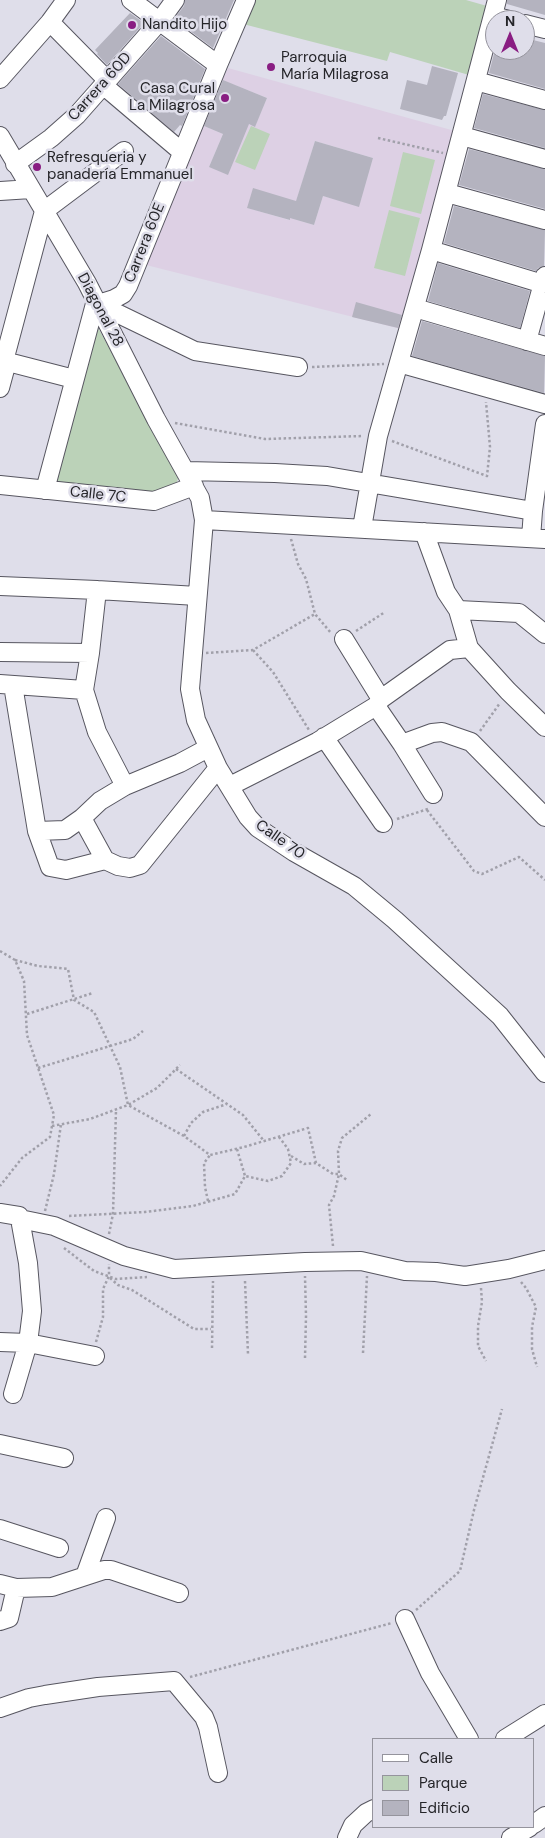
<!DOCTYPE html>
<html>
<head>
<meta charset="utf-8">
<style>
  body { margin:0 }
  #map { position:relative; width:545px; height:1838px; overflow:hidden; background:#dfdeea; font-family:"DM Sans",sans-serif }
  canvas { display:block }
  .legend { position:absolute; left:372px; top:1738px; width:162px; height:90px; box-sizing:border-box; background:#dfdeea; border:1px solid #95949d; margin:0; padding:6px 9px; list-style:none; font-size:15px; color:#252529 }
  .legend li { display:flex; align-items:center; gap:10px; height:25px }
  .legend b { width:25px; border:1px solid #95949d }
  .north { position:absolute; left:485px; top:10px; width:50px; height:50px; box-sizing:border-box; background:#dfdeea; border:1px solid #95949d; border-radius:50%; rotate:0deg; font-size:14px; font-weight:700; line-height:20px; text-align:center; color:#252529 }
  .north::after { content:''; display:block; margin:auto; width:18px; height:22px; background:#891d82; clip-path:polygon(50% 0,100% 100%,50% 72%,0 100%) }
</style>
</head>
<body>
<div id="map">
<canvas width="545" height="1838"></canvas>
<ul class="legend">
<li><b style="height:6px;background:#fff"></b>Calle</li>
<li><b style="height:14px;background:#bbd2b8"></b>Parque</li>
<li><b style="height:14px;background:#b4b3bf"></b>Edificio</li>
</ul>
<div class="north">N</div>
</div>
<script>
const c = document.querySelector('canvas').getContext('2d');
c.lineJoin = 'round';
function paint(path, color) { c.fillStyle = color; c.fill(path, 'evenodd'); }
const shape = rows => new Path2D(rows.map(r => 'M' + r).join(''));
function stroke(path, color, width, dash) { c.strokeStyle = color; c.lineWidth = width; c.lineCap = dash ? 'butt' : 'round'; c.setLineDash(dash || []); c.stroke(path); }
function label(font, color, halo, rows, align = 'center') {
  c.font = font + ' "DM Sans",sans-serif'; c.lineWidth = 5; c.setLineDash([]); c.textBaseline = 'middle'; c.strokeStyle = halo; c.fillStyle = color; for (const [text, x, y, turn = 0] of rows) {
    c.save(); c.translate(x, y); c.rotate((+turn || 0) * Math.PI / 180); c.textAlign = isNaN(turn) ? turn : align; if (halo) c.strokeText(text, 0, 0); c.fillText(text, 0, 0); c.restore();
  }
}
const education = shape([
  [228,68,455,131,401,329,142,264,218,78,224,76],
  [222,80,267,98,255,126,249,124,209,167,223,134,204,126],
  [315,141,373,158,359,206,323,196,314,225,291,218],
  [295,201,289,220,248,208]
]);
const green = shape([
  [253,0,466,0,487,6,469,75,390,52,387,61,243,24],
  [251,126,270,134,255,170,235,162],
  [403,152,435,160,421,214,390,206],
  [389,210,420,218,405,276,374,268],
  [97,326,179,474,176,486,153,493,54,484]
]);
const building = shape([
  [185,0,234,0,213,48,174,19,184,6],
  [507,0,545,0,545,15,507,4],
  [130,13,144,23,107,65,97,54,98,53,95,50],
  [161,36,205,69,182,126,180,125,174,132,118,84],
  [525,38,545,43,545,89,489,73,495,50,525,50],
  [432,66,458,73,446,116,444,116,442,120,400,109,407,80,427,85],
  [223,80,267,98,255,127,249,124,228,175,209,167,223,134,204,126],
  [483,94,545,110,545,148,474,128],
  [315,141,373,158,359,207,323,196,314,225,290,218,290,220,247,208,253,188,296,201],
  [469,149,545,169,545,209,459,185],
  [454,206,545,230,544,266,538,268,536,271,444,243],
  [438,263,530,291,520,328,428,301],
  [356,302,402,315,398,328,352,317],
  [422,321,545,356,544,393,412,356]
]);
const path = shape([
  [378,138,443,153],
  [312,367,384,364],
  [175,423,265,439,363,436],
  [392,441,487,476,490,447,486,402],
  [291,539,298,564,306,579,315,614,331,633],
  [356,631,385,612],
  [253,650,273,672,309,730],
  [206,653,253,650,315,614],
  [480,731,500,703],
  [427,810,474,871,482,874,519,857,545,880],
  [397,819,428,809],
  [0,951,15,960,24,981,27,1035,54,1115,50,1137,22,1158,0,1186],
  [15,960,38,966,68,969,74,1000,94,1012,120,1067,128,1105,184,1136,210,1155,244,1147,308,1128,316,1163,333,1174,339,1174,347,1180],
  [27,1014,93,993],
  [38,1068,133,1039,143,1031],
  [176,1069,243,1115,264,1141],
  [52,1126,90,1119,128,1105,157,1088,180,1065],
  [184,1136,191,1123,203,1112,227,1104],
  [237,1149,245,1176],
  [291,1156,304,1164,316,1163],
  [208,1201,205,1187,204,1163,210,1155],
  [45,1211,54,1174,61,1124],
  [69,1216,145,1212,193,1206,235,1194,245,1176,268,1181,282,1176,291,1163,288,1149,279,1137],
  [109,1234,113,1214,116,1110],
  [333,1246,329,1205,334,1196,339,1174,338,1151,342,1138,371,1114],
  [64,1248,94,1271,116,1279,147,1277],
  [110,1278,118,1285,132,1290,194,1329,211,1329],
  [245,1281,248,1354],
  [521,1282,526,1288,536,1307,532,1327,532,1349,537,1367],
  [481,1288,482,1302,478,1326,478,1346,486,1361],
  [96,1342,103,1317,103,1289,109,1276,109,1264],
  [212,1348,213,1281],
  [363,1353,367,1276],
  [305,1358,306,1316,305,1276],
  [416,1610,460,1571,474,1510,502,1409],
  [190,1677,392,1623]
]);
const minor = shape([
  [131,0,218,65],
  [493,16,509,20],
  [50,22,107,80],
  [525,24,545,29],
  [0,79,50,22,66,0],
  [476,81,545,100],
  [103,85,182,152],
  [0,136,87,283,156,419,200,498,204,520,190,689,196,720,218,768,248,817,258,828,294,852,354,886,395,920,500,1016,545,1073],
  [462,136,545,159],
  [15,164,51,138,77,115,159,22,175,0],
  [0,191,31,189],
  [447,193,545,220],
  [431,250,543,284],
  [98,304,114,299,123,294,128,286,218,65,246,0],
  [98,304,195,351,298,367],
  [415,308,545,346],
  [527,341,545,276],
  [0,360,74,379],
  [4,361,44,211,124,151],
  [399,363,545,404],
  [0,388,7,362],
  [186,471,275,473,327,476,533,511],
  [0,485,154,501,194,486],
  [45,490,96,300],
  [204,520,545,539],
  [362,528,378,436,431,250,497,0],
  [424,532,446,592,458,610,469,648,508,691,545,727],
  [531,538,533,511,545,424],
  [0,586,97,590,197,596],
  [97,590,90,653,84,690,97,732,125,786],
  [458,610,519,613,545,634],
  [344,639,381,699],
  [0,652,90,653],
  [0,684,84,690],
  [13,685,37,831,50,867,66,870,105,860],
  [376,706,402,744,433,794],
  [324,737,383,823],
  [402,744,432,733,442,732,471,742,545,817],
  [230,786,317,742,376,706,381,699,450,650,469,648],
  [82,818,105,860,118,866,130,868,140,865,218,768],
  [37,831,65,830,82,818,100,801,125,786,180,763,208,748],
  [0,1213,19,1216,20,1219,54,1226,124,1256,174,1269,305,1262,361,1261,405,1271,436,1272,465,1276,509,1269,545,1260],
  [0,1342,28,1343,95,1356],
  [13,1394,28,1343,32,1311,28,1263,20,1219],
  [0,1444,64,1458],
  [0,1529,59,1548],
  [85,1576,106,1518],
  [0,1584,16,1588,52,1587,104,1570,111,1570,179,1593],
  [405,1619,430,1673,469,1739],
  [0,1621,9,1618,16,1588],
  [0,1708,29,1698,45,1695,98,1687,174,1681,204,1717,208,1727,218,1773],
  [505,1739,545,1714],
  [534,1824,545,1816],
  [347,1838,353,1825,366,1813,374,1809],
  [511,1838,530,1827]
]);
const markers = [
  [132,25,5,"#891d82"],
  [271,67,5,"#891d82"],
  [225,98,5,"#891d82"],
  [37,167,5,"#891d82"]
];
const poiNames = [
  ["Nandito Hijo",142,25],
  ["Parroquia",281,58],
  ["María Milagrosa",281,75],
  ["Casa Cural",215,89,"right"],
  ["La Milagrosa",215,106,"right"],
  ["Refresqueria y",47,158],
  ["panadería Emmanuel",47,175]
];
const streetNames = [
  ["Carrera 60D",100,87,-48],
  ["Carrera 60E",145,243,-68],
  ["Diagonal 28",100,310,62],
  ["Calle 7C",98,495,6],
  ["Calle 70",280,840,35]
];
paint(education, '#ddd0e4');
paint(green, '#bbd2b8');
paint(building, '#b4b3bf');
stroke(minor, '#575660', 20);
stroke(path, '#a1a0aa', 2.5, [2.5, 2.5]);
stroke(minor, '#fff', 18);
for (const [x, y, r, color] of markers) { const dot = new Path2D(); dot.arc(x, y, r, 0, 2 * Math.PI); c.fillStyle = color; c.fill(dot); stroke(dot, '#dfdeea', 2); }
label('15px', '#252529', '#dfdeea', poiNames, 'left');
label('15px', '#252529', '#dfdeea', streetNames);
</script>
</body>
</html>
